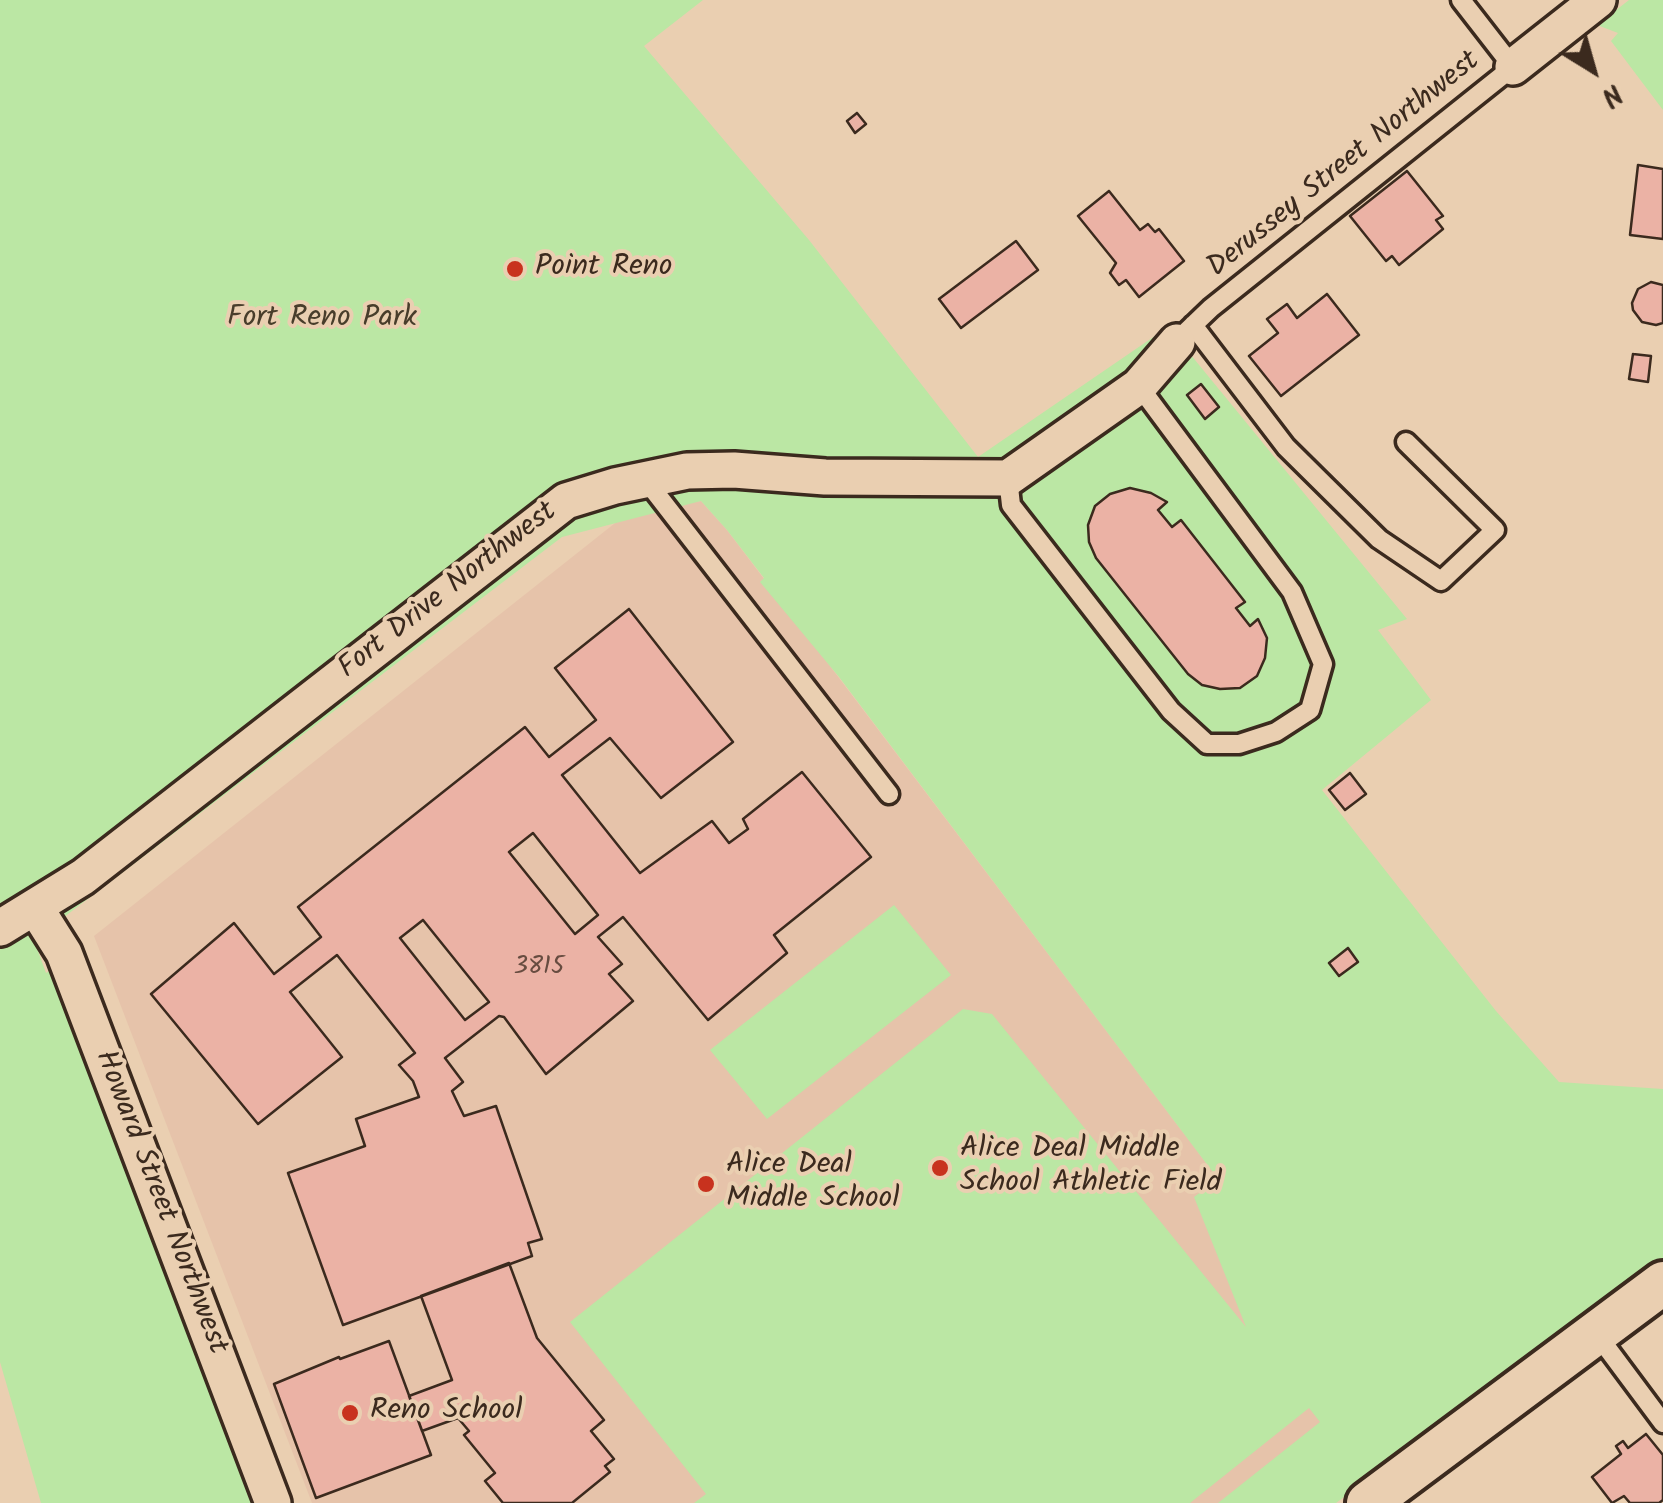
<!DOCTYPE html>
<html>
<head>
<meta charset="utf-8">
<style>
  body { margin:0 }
  #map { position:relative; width:1663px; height:1503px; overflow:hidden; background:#eacfb1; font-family:Kalam,sans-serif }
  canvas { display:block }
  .north { position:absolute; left:1543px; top:20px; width:100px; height:100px; -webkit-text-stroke:8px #eacfb1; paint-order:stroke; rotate:143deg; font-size:28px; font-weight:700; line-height:40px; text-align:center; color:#3b2a1e }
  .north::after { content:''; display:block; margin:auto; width:35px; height:45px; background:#3b2a1e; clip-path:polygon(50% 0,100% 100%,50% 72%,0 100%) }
</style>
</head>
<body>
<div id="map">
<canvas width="1663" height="1503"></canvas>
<div class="north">N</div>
</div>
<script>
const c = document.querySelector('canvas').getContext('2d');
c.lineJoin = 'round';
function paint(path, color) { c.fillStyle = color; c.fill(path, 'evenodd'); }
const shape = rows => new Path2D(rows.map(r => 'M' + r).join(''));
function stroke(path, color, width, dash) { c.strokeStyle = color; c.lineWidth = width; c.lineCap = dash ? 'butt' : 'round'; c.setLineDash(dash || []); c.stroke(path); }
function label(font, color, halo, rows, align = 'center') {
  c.font = font + ' Kalam,sans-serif'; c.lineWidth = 8; c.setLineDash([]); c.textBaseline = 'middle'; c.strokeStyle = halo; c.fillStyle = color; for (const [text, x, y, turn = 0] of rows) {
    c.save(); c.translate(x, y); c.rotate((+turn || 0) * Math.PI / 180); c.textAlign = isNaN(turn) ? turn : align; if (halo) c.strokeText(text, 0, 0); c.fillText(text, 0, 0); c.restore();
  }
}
const built = shape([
  [701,501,727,530,1410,1432,1315,1503,312,1503,94,936,629,512]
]);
const green = shape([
  [0,0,703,0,644,46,809,240,978,457,1168,327,1407,619,1378,630,1431,700,1322,790,1496,1011,1559,1082,1663,1089,1663,1258,1336,1503,1218,1503,1320,1422,1309,1408,1190,1503,694,1503,706,1494,570,1322,963,1009,992,1014,1246,1327,1194,1197,1218,1179,839,677,760,582,764,578,727,530,701,501,562,537,34,940,46,973,52,969,257,1503,41,1503,0,1362],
  [1629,0,1663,0,1663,110,1611,41,1618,33,1597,25],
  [894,905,951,975,767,1119,710,1050]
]);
const building = shape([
  [857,113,866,124,855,133,847,121,857,113],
  [1638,165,1663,169,1663,239,1630,235,1638,165],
  [1407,171,1443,216,1436,220,1443,229,1399,265,1392,256,1386,261,1350,216,1407,171],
  [1109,191,1140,230,1148,224,1155,232,1159,229,1184,261,1139,297,1126,280,1119,285,1110,273,1116,263,1078,216,1109,191],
  [1016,241,1038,270,961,328,939,299,1016,241],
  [1651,282,1663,285,1663,323,1656,325,1642,322,1633,310,1632,303,1638,289,1651,282],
  [1327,294,1359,335,1281,396,1249,356,1278,333,1267,319,1287,304,1297,318,1327,294],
  [1633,354,1651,356,1648,382,1629,379,1633,354],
  [1201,384,1219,407,1205,419,1187,395,1201,384],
  [1130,488,1151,493,1167,502,1158,510,1172,527,1181,520,1245,602,1236,608,1250,626,1258,619,1267,638,1265,658,1257,676,1240,688,1220,689,1202,685,1188,674,1096,558,1089,542,1088,525,1095,506,1110,494,1130,488],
  [629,609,733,742,661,798,610,738,562,775,640,873,712,821,729,843,748,829,743,819,802,772,871,857,774,935,787,953,708,1020,623,917,598,937,622,964,609,974,633,1001,546,1074,504,1017,499,1016,445,1058,463,1082,452,1091,464,1116,496,1106,542,1239,528,1243,532,1256,343,1325,288,1173,365,1146,356,1119,419,1097,413,1081,399,1065,415,1053,337,955,290,992,342,1057,258,1124,151,994,234,923,274,974,321,937,298,907,525,727,549,757,596,720,555,668,629,609],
  [533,833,598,915,575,934,509,852,533,833],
  [423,920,489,1002,465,1020,400,938,423,920],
  [1350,773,1366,794,1345,810,1329,790,1350,773],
  [1348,948,1358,962,1339,976,1329,963,1348,948],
  [509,1263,537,1338,604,1420,591,1431,614,1459,605,1466,610,1472,572,1503,503,1503,485,1481,495,1473,464,1435,469,1431,458,1418,422,1431,409,1396,452,1380,421,1296,509,1263],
  [389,1341,431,1455,316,1498,274,1384,339,1357,340,1359,389,1341],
  [1646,1434,1663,1455,1663,1500,1659,1503,1630,1503,1624,1496,1612,1503,1592,1477,1621,1454,1616,1446,1623,1441,1628,1448,1646,1434]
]);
const service = shape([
  [1193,325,1286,447,1379,539,1441,581,1495,530,1406,442],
  [1187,331,1211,308,1513,67,1461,0],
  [1008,478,1011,505,1171,711,1207,744,1239,744,1276,732,1310,710,1323,664,1292,592,1139,386],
  [645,479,889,794],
  [1596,1333,1663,1423]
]);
const minor = shape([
  [1513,67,1598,0],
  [35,907,64,953,273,1503],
  [0,928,83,877,566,501,615,486,687,471,734,470,825,477,1008,478,1139,386,1177,342]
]);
const tertiary = shape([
  [1368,1503,1663,1283]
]);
const markers = [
  [515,269,10,"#c8321e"],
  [940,1168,10,"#c8321e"],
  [706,1184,10,"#c8321e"],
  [350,1413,10,"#c8321e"]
];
const numberNames = [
  ["3815",539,969]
];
const streetNames = [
  ["Derussey Street Northwest",1345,166,-39],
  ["Fort Drive Northwest",449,592,-38],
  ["Howard Street Northwest",159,1203,69]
];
const poiNames = [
  ["Point Reno",535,269],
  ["Alice Deal Middle",960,1151],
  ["School Athletic Field",960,1185],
  ["Alice Deal",726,1167],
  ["Middle School",726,1201],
  ["Reno School",370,1413]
];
const parkNames = [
  ["Fort Reno Park",322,320]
];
paint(built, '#e6c3aa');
paint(green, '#bbe7a4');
paint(building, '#ebb2a5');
stroke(building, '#3b2a1e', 2.5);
stroke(service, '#3b2a1e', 25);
stroke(minor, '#3b2a1e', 42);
stroke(tertiary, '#3b2a1e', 50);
stroke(service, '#eacfb1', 18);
stroke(minor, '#eacfb1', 35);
stroke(tertiary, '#eacfb1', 42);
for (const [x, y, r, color] of markers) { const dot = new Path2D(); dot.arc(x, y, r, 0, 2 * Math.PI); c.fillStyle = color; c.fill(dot); stroke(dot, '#eacfb1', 4); }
label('25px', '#674c40', null, numberNames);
label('30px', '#3b2a1e', '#eacfb1', streetNames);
label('30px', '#3b2a1e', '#eacfb1', poiNames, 'left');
label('30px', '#483d2b', '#eacfb1', parkNames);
</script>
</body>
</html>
